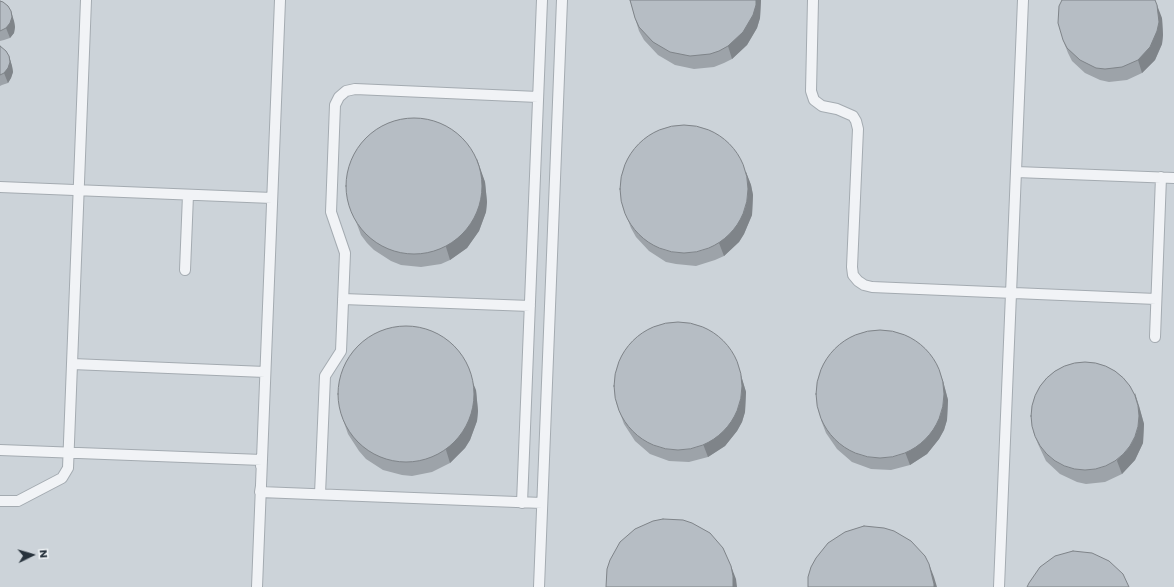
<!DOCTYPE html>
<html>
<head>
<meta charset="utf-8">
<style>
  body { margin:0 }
  #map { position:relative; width:1174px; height:587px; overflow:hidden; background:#dee3e7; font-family:Poppins,sans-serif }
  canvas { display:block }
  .north { position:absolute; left:12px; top:535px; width:40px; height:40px; -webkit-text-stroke:3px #eef2f5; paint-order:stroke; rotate:85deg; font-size:11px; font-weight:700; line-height:16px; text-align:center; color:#28333d }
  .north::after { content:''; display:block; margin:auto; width:14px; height:18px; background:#28333d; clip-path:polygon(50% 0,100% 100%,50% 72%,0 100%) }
</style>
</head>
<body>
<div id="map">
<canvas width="1174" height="587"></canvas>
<div class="north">N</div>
</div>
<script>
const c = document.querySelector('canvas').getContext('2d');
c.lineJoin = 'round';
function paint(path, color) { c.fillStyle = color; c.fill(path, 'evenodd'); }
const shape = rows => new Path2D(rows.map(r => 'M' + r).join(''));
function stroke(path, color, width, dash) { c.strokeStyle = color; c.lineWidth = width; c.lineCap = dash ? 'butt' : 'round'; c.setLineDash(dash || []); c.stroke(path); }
const built = shape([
  [0,0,1174,0,1174,587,0,587]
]);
const minor = shape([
  [813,0,811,91,814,100,822,106,837,109,853,116,856,121,858,129,852,267,853,275,858,281,864,285,872,287,1156,299],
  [1016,172,1174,178],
  [0,187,272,198],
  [185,270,188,195],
  [343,299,530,306],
  [1155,337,1161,177],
  [72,364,265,372],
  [0,450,262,460,261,466],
  [261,486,260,492,542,503],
  [320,494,325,376,341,351,345,253,331,212,335,105,339,97,346,91,355,89,538,97],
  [0,501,18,501,62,478,68,468,86,0],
  [522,503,542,0],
  [257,587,280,0],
  [539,587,562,0],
  [999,587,1023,0]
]);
const wall = shape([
  [630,0,761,0,760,18,757,28,747,45,732,59,724,63,714,67,694,69,675,65,658,55,644,40,639,31,635,18],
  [0,1,14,21,15,27,14,33,10,38,4,40,0,41],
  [1162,18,1163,35,1162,44,1155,60,1142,73,1127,80,1109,82,1100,80,1085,73,1072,61,1068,53,1063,40],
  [0,46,9,56,12,66,13,72,11,78,8,83,2,85,0,86],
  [481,172,485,182,487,202,486,212,479,231,467,248,450,260,441,264,421,267,401,265,391,261,374,250,367,243,361,235,349,203],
  [746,172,751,185,753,195,752,215,744,234,739,242,724,256,715,260,696,266,676,264,666,262,649,251,636,237,631,228,626,215],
  [740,372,746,392,745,412,742,422,737,431,725,446,708,457,689,462,669,461,650,454,635,441,624,424,616,402],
  [943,381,948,400,947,420,944,430,939,439,927,454,910,465,891,470,871,469,852,462,837,449,826,433,821,420],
  [476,390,478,411,477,421,470,440,465,448,450,463,432,472,412,476,402,475,383,470,366,459,359,451,348,434,340,411],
  [1139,406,1144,424,1143,443,1135,460,1122,474,1105,482,1086,484,1077,482,1060,474,1046,461,1038,444,1033,431]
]);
const shadedWall = shape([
  [756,0,761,0,760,18,757,28,747,45,732,59,728,46],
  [1157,5,1162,18,1163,35,1162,44,1155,60,1142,73,1138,60],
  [11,11,14,21,15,27,14,33,10,38,6,28],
  [9,56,12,66,13,72,11,78,8,83,4,73],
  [477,159,485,182,487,202,486,212,479,231,467,248,450,260,446,247],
  [746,172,751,185,753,195,752,215,744,234,739,242,724,256,719,243],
  [736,360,740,372,746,392,745,412,742,422,737,431,725,446,708,457,703,444],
  [938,368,943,381,948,400,947,420,944,430,939,439,927,454,910,465,905,452],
  [471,378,476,390,478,411,477,421,470,440,465,448,450,463,446,450],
  [1135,393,1139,406,1144,424,1143,443,1135,460,1122,474,1117,461],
  [929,564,934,577,937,587,934,587],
  [731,566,736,579,737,587,733,587]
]);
const building = shape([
  [630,0,756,0,756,5,753,15,743,32,728,46,719,51,710,54,690,56,670,52,653,42,639,27,635,18,630,0],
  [1062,0,1155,0,1157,5,1159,22,1157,31,1150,47,1138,60,1122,67,1105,69,1096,68,1080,60,1067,48,1063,40,1058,23,1059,6,1062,0],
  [0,1,3,2,8,6,11,11,12,17,10,23,6,28,0,31,0,1],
  [0,46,6,51,9,56,10,62,8,68,4,73,0,75,0,46],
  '346 186a68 68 0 1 1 136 0a68 68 0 1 1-136 0Z',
  '620 189a64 64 0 1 1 128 0a64 64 0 1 1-128 0Z',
  '614 386a64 64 0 1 1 128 0a64 64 0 1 1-128 0Z',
  '338 394a68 68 0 1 1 136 0a68 68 0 1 1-136 0Z',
  '816 394a64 64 0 1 1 128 0a64 64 0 1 1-128 0Z',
  '1031 416a54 54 0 1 1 108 0a54 54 0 1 1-108 0Z',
  [663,519,683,520,692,523,710,533,723,548,731,566,733,576,733,587,606,587,607,569,610,560,620,542,635,529,653,521,663,519],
  [864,526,884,528,894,531,911,541,925,556,929,564,934,584,934,587,808,587,808,577,811,567,816,558,828,543,845,532,864,526],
  [1073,551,1092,553,1109,561,1123,574,1129,587,1027,587,1029,583,1040,567,1055,556,1073,551]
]);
paint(built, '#ccd3d9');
stroke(minor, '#a4abb1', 12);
stroke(minor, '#f1f3f6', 10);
paint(wall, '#9da3a9');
paint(shadedWall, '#7f8489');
paint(building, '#b6bdc4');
stroke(building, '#7f8489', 1);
</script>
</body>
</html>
